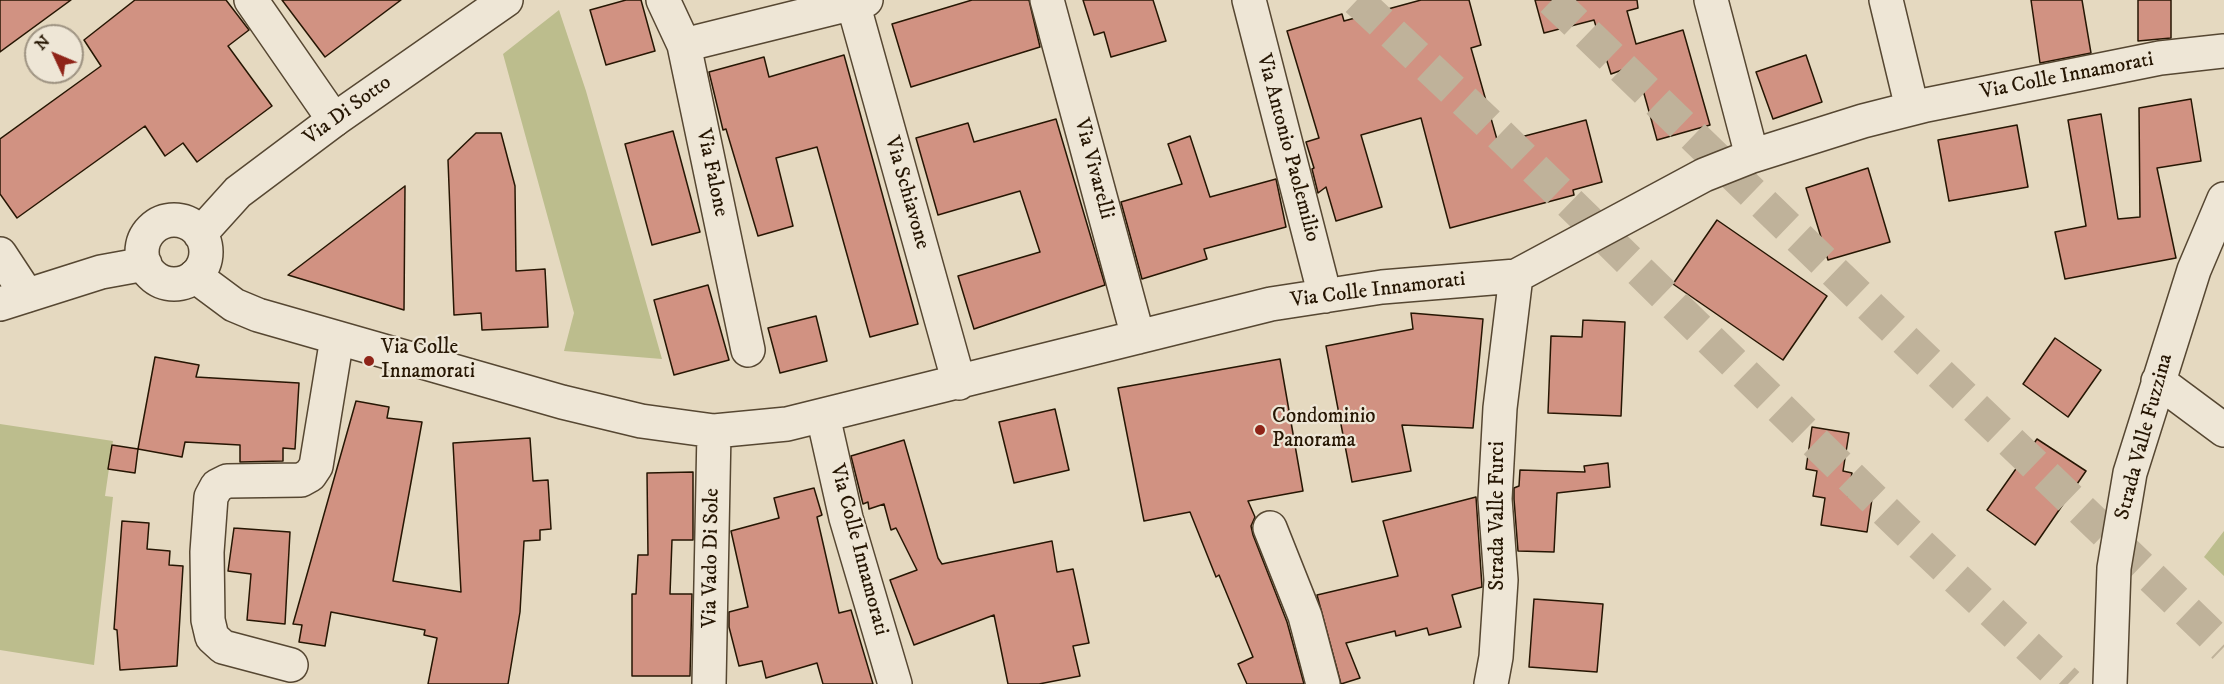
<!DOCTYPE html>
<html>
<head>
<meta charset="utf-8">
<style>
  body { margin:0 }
  #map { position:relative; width:2224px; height:684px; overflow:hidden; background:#e5d9c0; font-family:"IM FELL DW Pica",serif }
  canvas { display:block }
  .north { position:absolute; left:24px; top:24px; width:60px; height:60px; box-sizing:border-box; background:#eee6d6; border:2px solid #9e9382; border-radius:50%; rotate:314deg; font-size:16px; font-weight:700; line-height:24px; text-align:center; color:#261603 }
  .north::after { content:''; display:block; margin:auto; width:21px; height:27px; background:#8f2418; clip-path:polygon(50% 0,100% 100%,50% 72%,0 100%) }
</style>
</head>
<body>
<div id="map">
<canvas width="2224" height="684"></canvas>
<div class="north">N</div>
</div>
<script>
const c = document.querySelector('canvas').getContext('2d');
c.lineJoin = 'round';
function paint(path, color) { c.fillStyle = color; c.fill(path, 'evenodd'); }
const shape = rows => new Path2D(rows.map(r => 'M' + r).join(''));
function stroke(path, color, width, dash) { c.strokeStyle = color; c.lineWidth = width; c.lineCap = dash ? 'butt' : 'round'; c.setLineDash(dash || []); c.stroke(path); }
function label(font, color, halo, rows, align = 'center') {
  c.font = font + ' "IM FELL DW Pica",serif'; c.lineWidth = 4.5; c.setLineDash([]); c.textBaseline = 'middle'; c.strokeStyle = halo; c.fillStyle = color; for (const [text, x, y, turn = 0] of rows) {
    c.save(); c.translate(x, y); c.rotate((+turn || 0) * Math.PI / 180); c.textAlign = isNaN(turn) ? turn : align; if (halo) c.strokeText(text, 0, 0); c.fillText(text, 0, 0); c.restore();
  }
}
const green = shape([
  [559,10,586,91,662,359,564,351,574,313,503,54],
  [0,424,113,441,105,496,113,497,94,665,0,650],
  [2224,531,2224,576,2204,557]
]);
const building = shape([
  [0,0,71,0,0,52,0,0],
  [135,0,226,0,249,30,228,46,272,106,197,162,183,143,165,156,145,126,17,218,0,194,0,139,101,66,84,40,135,0],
  [282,0,401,0,325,57,282,0],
  [626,0,641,0,655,51,606,65,590,10,626,0],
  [972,0,1029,0,1040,47,911,87,892,24,972,0],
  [1083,0,1153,0,1166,41,1111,57,1104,32,1094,35,1083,0],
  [1421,0,1469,0,1481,45,1471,48,1498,143,1586,120,1602,182,1573,190,1574,195,1450,228,1421,118,1361,135,1382,207,1336,221,1326,187,1318,193,1312,169,1314,168,1306,142,1319,138,1287,31,1342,14,1344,21,1421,0],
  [1535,0,1637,0,1638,8,1627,11,1636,44,1683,30,1710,125,1657,140,1636,65,1611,74,1594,20,1544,33,1535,0],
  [2031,0,2082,0,2091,53,2040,63,2031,0],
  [2138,0,2171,0,2171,38,2138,41,2138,0],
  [844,55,918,324,870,337,817,147,776,158,793,226,758,236,726,129,723,130,709,72,764,57,769,77,844,55],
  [1806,55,1822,102,1773,119,1756,72,1806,55],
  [2191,99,2201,161,2157,168,2176,258,2065,279,2055,232,2086,226,2068,120,2101,114,2118,219,2140,217,2139,108,2191,99],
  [1056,119,1105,285,974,329,958,276,1040,252,1020,191,938,215,916,138,968,123,974,142,1056,119],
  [2017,125,2028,187,1949,201,1938,140,2017,125],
  [673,131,700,232,652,245,625,144,673,131],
  [476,133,501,133,515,186,516,271,545,269,548,327,482,330,481,313,454,315,448,160,476,133],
  [1190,136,1210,197,1276,179,1286,227,1204,249,1207,259,1142,279,1121,202,1182,184,1168,144,1190,136],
  [1868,168,1890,242,1828,260,1806,188,1868,168],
  [405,186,404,310,288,275,405,186],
  [1717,220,1827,296,1783,360,1673,284,1717,220],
  [708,285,729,360,674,375,654,300,708,285],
  [1411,313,1483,319,1473,428,1402,425,1411,471,1352,482,1326,346,1413,329,1411,313],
  [816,316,827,361,780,373,768,328,816,316],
  [1583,320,1625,322,1621,416,1548,413,1551,336,1582,337,1583,320],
  [2055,338,2101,370,2068,417,2023,384,2055,338],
  [155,357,199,365,196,377,299,383,295,449,283,448,283,461,240,462,240,445,185,442,182,457,138,449,155,357],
  [1280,359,1303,491,1248,501,1255,517,1251,526,1253,535,1287,622,1304,684,1247,684,1238,664,1253,657,1219,575,1216,577,1190,512,1144,521,1118,388,1280,359],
  [356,401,389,407,387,418,422,422,393,581,461,592,453,443,530,438,533,481,548,480,551,529,540,530,540,540,524,541,520,612,508,684,428,684,437,638,424,635,425,630,331,612,325,646,299,642,302,625,293,624,356,401],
  [1055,409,1069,470,1014,483,999,422,1055,409],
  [1812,427,1849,433,1843,471,1852,473,1848,496,1872,499,1867,532,1821,525,1825,498,1813,496,1817,471,1806,469,1812,427],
  [2037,439,2086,471,2035,545,1987,510,2037,439],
  [904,440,938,558,942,564,1052,541,1057,572,1073,569,1089,643,1073,646,1080,676,1039,684,1008,684,994,615,914,645,890,580,917,570,896,528,891,530,884,504,869,509,868,502,863,504,851,456,904,440],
  [112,445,138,449,135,473,108,469,112,445],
  [1608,463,1610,487,1557,493,1554,552,1518,551,1514,499,1514,488,1519,486,1520,470,1585,472,1584,466,1608,463],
  [693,472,693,540,672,540,670,594,692,594,690,676,632,676,632,594,636,594,638,555,648,555,647,473,693,472],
  [814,488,822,515,817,517,839,613,851,610,873,684,823,684,817,663,766,678,762,661,739,666,729,627,729,612,748,607,731,531,779,518,774,498,814,488],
  [1476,497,1482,587,1452,595,1461,627,1429,635,1427,628,1396,636,1395,631,1346,643,1360,678,1341,684,1317,595,1398,576,1383,521,1476,497],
  [122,521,149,523,147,549,170,551,169,565,183,566,177,666,120,670,117,630,114,629,122,521],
  [234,528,290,532,285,624,247,620,251,574,228,571,234,528],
  [1534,599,1603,604,1597,672,1529,667,1534,599]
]);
const trunkTunnel = shape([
  [1357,0,1488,123,1901,526,2068,684],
  [1552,0,2224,647]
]);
const minor = shape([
  [251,0,334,120],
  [663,0,684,45,748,350],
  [1047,0,1138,337],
  [1249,0,1325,296],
  [1711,0,1752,156],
  [1886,0,1912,108],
  [853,3,959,383],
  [684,45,866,0],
  [0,254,27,295],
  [195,276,234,305,258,315,562,402,641,421,714,431,787,424,1271,304,1382,287,1516,276,1704,175,1752,156,1863,121,1926,105,2160,58,2224,51],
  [2158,381,2224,430],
  [823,416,846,518,895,684],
  [1270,528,1305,616,1323,684],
  [291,665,223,647,212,637,208,620,207,552,211,497,217,486,227,481,301,480,310,475,316,466,337,338],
  [709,684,714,431],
  [1491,684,1496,657,1501,580,1495,499,1500,408,1516,276],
  [2110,684,2114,568,2130,473,2194,270,2224,199]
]);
const tertiary = shape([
  '142 252a32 32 0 1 1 64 0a32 32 0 1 1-64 0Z',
  [200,234,238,192,334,120,506,0],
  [0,304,101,272,145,264]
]);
const markers = [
  [369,361,6,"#8f2418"],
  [1260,430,6,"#8f2418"]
];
const streetNames = [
  ["Via Colle Innamorati",2067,77,-11],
  ["Via Di Sotto",348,111,-36],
  ["Via Antonio Paolemilio",1287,148,75],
  ["Via Vivarelli",1093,169,75],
  ["Via Falone",711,173,78],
  ["Via Schiavone",906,193,74],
  ["Via Colle Innamorati",1378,291,-7],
  ["Strada Valle Fuzzina",2145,437,-75],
  ["Strada Valle Furci",1499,516,-90],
  ["Via Colle Innamorati",858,550,75],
  ["Via Vado Di Sole",712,558,-89]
];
const poiNames = [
  ["Via Colle",381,349],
  ["Innamorati",381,373],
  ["Condominio",1272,418],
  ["Panorama",1272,442]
];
paint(green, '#bcbd8d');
paint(building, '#d19282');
stroke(building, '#261603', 1.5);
stroke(trunkTunnel, '#bfb29a', 33, [33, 16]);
stroke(minor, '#564732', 36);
stroke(tertiary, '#564732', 36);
stroke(minor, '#eee6d6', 33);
stroke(tertiary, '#eee6d6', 33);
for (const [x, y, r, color] of markers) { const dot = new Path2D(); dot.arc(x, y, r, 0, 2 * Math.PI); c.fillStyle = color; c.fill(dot); stroke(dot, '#eee6d6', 2); }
label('21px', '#261603', '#eee6d6', streetNames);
label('21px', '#261603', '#eee6d6', poiNames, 'left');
</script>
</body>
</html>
